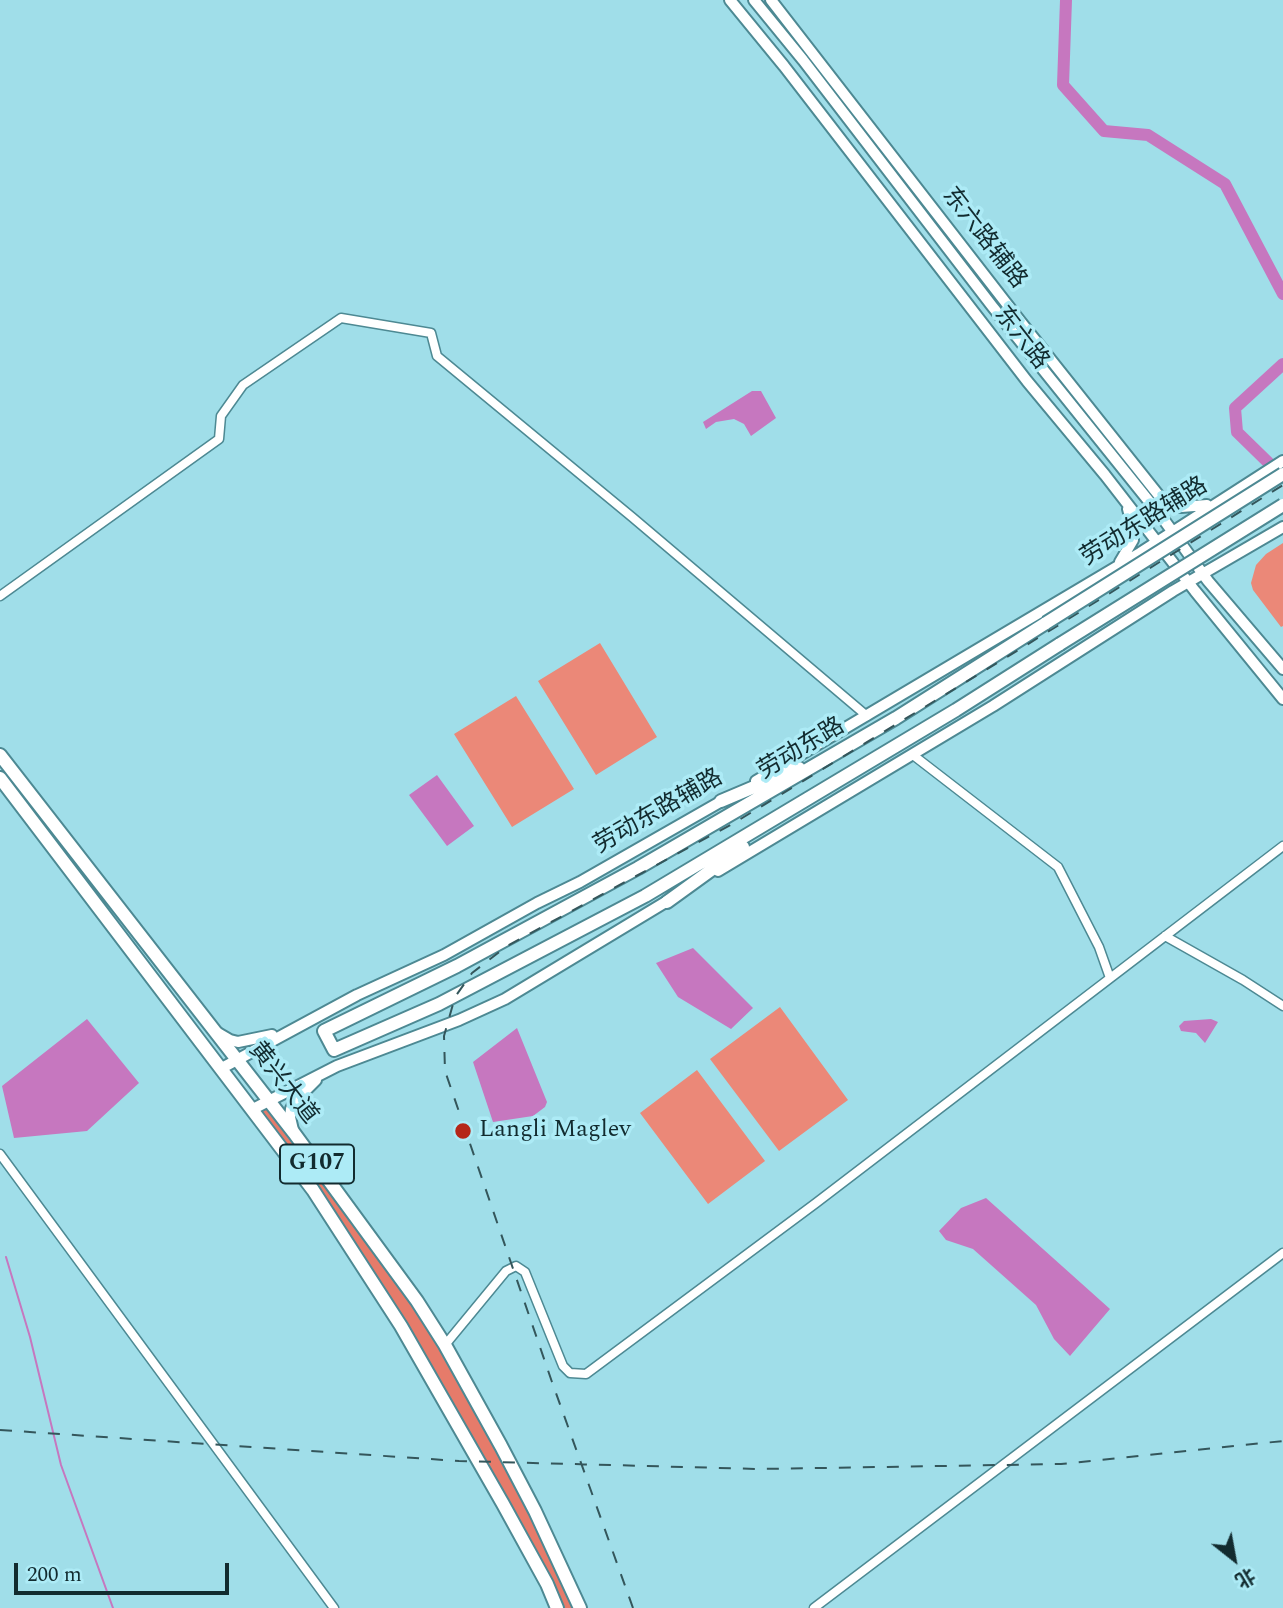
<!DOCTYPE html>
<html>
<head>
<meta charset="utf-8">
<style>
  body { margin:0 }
  #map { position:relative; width:1283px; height:1608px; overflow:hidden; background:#a0dee9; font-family:Spectral,"Noto Sans SC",serif }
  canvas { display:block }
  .north { position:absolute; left:1199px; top:1524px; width:70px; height:70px; -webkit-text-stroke:5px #adebf6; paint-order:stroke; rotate:149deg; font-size:19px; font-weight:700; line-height:28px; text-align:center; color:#122b2f }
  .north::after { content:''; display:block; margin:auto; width:24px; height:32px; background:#122b2f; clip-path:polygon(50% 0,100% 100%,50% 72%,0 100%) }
  .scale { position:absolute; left:14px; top:1563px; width:215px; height:32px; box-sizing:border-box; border:4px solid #122b2f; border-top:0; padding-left:9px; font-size:21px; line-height:24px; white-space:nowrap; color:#122b2f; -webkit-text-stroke:5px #adebf6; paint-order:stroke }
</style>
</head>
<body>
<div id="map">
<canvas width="1283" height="1608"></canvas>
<div class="north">北</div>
<div class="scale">200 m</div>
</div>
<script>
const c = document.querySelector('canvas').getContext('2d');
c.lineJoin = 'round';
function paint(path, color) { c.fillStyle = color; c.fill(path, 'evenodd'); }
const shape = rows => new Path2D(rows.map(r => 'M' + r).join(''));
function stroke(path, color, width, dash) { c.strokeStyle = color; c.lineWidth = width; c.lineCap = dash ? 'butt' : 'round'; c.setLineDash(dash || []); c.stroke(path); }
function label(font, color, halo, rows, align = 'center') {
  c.font = font + ' Spectral,"Noto Sans SC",serif'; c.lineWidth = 7; c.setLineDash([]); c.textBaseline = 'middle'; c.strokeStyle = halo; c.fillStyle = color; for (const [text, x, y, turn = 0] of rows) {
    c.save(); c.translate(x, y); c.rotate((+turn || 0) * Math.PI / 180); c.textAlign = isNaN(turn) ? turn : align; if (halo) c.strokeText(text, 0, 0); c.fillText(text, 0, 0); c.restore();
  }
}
const green = shape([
  [1283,543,1283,626,1281,627,1253,590,1251,583,1256,565,1266,554],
  [600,643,657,737,596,775,538,681],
  [516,696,574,789,512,827,454,734],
  [780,1007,848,1100,779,1151,710,1059],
  [697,1070,765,1161,708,1204,640,1113]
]);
const forest = shape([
  [262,1104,369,1243,431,1334,526,1506,572,1608,564,1608,538,1557,405,1321,312,1180,259,1107]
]);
const water = shape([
  [752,391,761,391,776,418,751,436,744,424,734,419,716,422,706,429,703,422],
  [437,775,474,826,447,846,409,795],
  [693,948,753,1008,731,1029,678,997,656,963],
  [87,1019,139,1083,87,1131,14,1138,2,1086],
  [1211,1019,1218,1022,1205,1043,1196,1033,1181,1031,1179,1026,1184,1021],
  [517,1028,547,1102,545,1107,533,1116,493,1122,473,1062],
  [986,1198,1110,1309,1070,1356,1054,1339,1036,1305,973,1249,946,1240,939,1231,961,1208]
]);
const stream = shape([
  [6,1257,30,1337,61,1465,113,1608]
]);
const river = shape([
  [1066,0,1063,85,1104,131,1148,135,1225,184,1283,294],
  [1281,475,1237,432,1235,408,1283,364]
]);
const minor = shape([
  [0,596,219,439,221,416,243,385,341,318,431,333,437,356,632,517,867,716],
  [913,755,1058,867,1099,947,1110,978],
  [1165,936,1243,980,1283,1006],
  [0,1154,334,1608],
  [445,1345,506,1271,516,1266,525,1272,563,1366,570,1373,586,1374,816,1203,1283,846],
  [814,1608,1283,1253]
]);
const major = shape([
  [730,0,784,66,1027,381,1105,475,1195,591,1283,699],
  [754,0,803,60,992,306,1164,520,1208,581,1283,669],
  [771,0,1020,321,1164,502],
  [1159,500,1181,507,1207,505],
  [1120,562,1133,540,1132,524,1128,509],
  [756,781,1140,553,1283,461],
  [718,871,993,706,1173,591,1283,527],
  [218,1033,230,1040,238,1042,272,1035],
  [222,1068,357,995,444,955,537,903,580,882,727,798],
  [253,1109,337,1066,459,1020,505,999,674,897],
  [293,1130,290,1117,291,1109,295,1101,316,1080]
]);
const highway = shape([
  [1046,623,896,718,638,868,457,966,324,1031,334,1050,439,1004,645,896,956,710,1060,644],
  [0,755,294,1133,417,1301,445,1345,501,1446,535,1511,580,1608],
  [0,778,313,1190,401,1326,503,1504,547,1584,557,1608],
  [721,801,799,768],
  [667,902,743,847]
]);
const rail = shape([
  [0,1430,459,1461,759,1469,1061,1464,1283,1441],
  [633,1608,552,1382,445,1071,444,1036,455,997,472,973,507,946,734,823,1025,646,1283,485]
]);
const highwayBridge = shape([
  [1046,623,1283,474],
  [1060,644,1283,505]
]);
const markers = [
  [463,1131,9,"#b52719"]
];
const shields = [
  [317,1164,74]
];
const shieldNames = [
  ["G107",317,1164]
];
const streetNames = [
  ["东六路辅路",983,239,52],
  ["东六路",1020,339,52],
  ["劳动东路辅路",1145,523,-32],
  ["劳动东路",802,750,-31],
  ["劳动东路辅路",659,813,-30],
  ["黄兴大道",282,1084,52]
];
const poiNames = [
  ["Langli Maglev",479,1131]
];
paint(green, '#eb8878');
paint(forest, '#e67b6a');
paint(water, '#c677bf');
stroke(stream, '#c677bf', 2);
stroke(river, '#c677bf', 12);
stroke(minor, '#4d8993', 11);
stroke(major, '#4d8993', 14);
stroke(highway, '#4d8993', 16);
stroke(minor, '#fff', 8);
stroke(major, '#fff', 10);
stroke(highway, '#fff', 12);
stroke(rail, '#34565b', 2, [12, 12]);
stroke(highwayBridge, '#4d8993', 16, []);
stroke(highwayBridge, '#fff', 12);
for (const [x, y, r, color] of markers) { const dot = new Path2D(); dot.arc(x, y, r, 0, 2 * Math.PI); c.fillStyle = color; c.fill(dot); stroke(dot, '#adebf6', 2.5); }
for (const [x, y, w] of shields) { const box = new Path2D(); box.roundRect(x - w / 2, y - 19.5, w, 39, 5); c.fillStyle = '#adebf6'; c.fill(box); stroke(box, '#122b2f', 2); }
label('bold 23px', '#122b2f', null, shieldNames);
label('24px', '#122b2f', '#adebf6', streetNames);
label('24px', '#122b2f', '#adebf6', poiNames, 'left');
</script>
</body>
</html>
